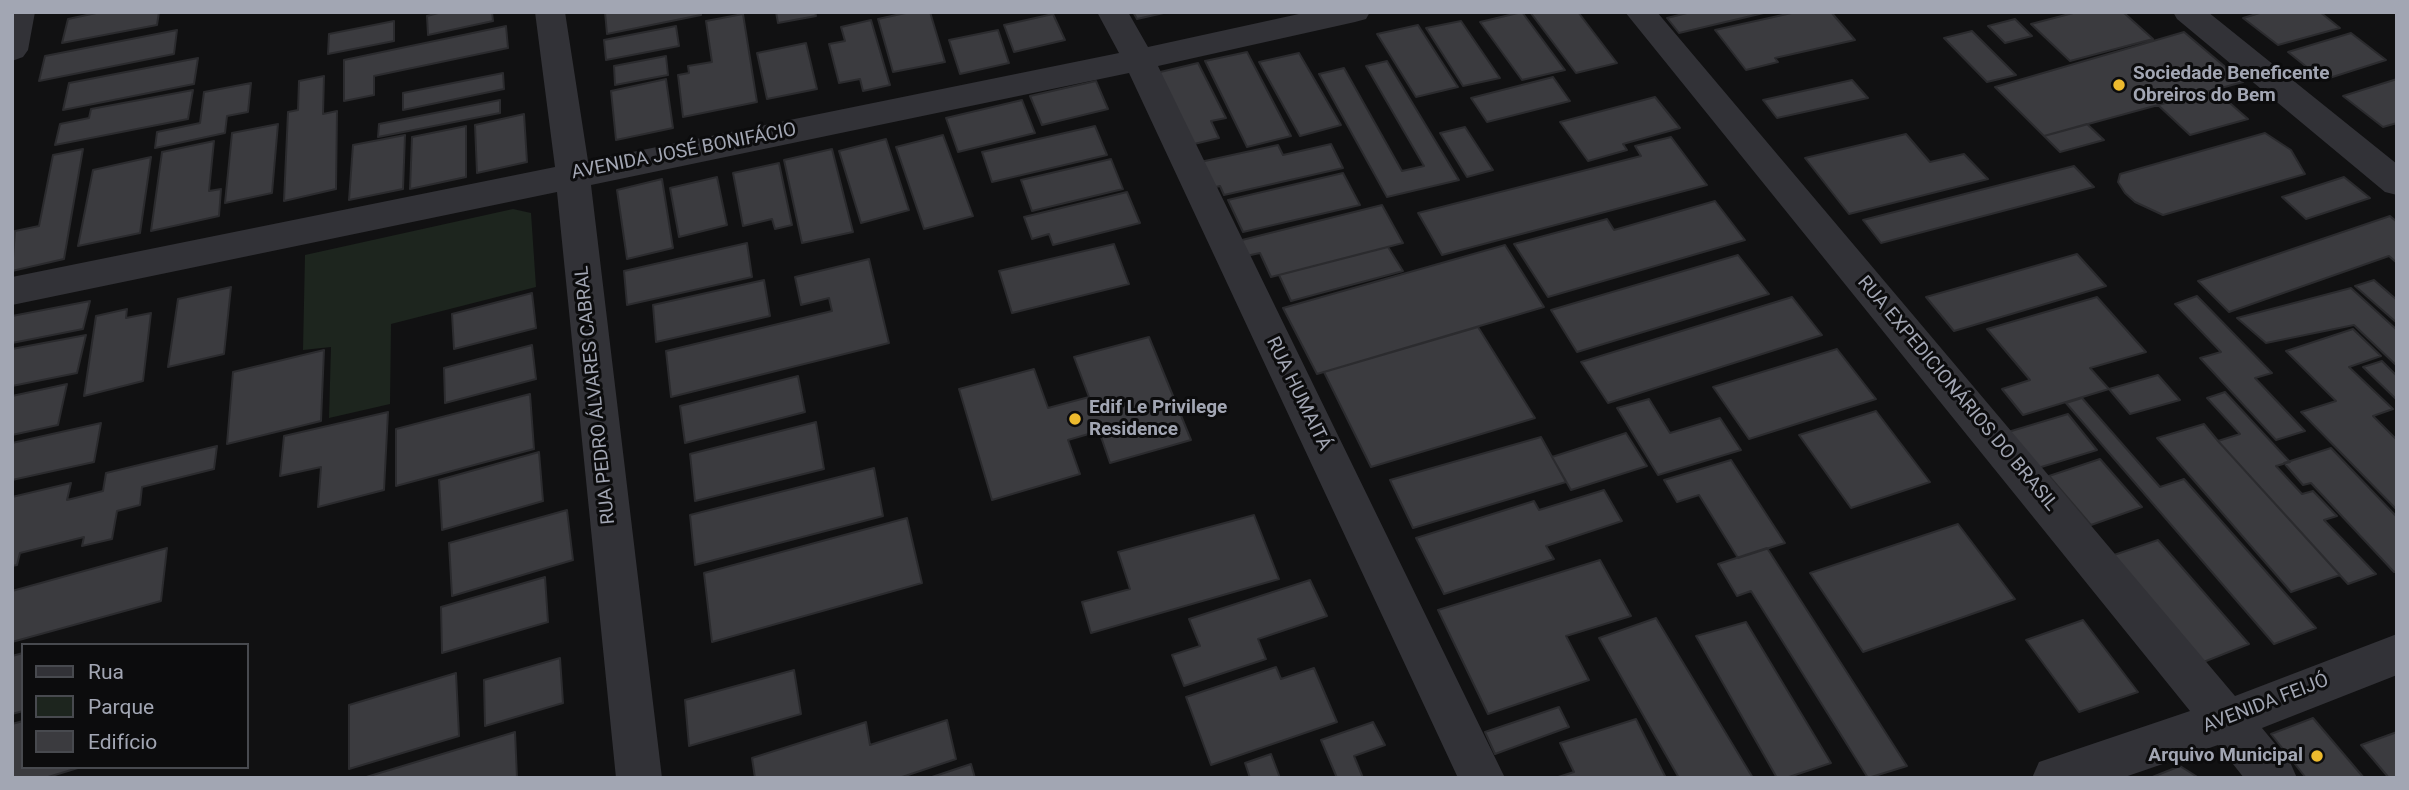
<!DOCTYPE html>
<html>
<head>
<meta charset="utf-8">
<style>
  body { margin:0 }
  #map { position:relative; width:2409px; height:790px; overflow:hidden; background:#111112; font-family:Roboto,sans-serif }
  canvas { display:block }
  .frame { position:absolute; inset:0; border:14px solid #a2a6b3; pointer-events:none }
  .legend { position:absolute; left:21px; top:643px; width:228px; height:126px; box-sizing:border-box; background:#0c0c0d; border:2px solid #484a4f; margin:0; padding:9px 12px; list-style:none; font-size:21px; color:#a2a6b3 }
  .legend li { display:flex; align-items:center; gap:14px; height:35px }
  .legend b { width:35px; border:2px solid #484a4f }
</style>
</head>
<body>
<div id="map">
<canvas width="2409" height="790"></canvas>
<div class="frame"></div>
<ul class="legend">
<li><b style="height:9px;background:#323237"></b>Rua</li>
<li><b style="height:19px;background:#1d251e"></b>Parque</li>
<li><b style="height:19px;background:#3b3b3f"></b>Edifício</li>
</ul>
</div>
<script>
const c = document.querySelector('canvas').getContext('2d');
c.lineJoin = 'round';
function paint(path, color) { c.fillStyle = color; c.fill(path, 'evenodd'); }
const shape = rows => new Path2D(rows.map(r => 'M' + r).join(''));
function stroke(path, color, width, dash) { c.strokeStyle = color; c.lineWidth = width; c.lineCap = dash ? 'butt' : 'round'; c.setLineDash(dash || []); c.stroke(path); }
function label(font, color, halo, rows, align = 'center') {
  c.font = font + ' Roboto,sans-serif'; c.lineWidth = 6; c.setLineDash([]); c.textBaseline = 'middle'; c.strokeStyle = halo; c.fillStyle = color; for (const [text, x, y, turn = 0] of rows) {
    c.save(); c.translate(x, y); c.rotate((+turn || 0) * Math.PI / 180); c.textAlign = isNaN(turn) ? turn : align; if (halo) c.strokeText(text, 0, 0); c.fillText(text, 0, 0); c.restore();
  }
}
const green = shape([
  [513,209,531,213,536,287,391,324,390,404,329,418,331,347,303,350,305,255]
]);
const building = shape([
  [101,12,159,12,157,25,62,43,68,19,101,12],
  [442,12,492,12,493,21,428,35,427,16,442,12],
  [605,12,701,12,701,15,607,34,605,12],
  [776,12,815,12,816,16,778,23,776,12],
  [910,12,930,12,945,62,893,72,878,19,910,12],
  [1133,12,1168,12,1137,19,1133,12],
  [1522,12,1565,70,1522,80,1480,22,1522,12],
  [1530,12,1578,12,1617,63,1576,73,1530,12],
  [1691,12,1768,12,1679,33,1667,18,1691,12],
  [1796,12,1831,12,1855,40,1775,58,1778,62,1746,70,1715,30,1796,12],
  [2077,12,2123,12,2153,39,2070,61,2031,24,2077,12],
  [2263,12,2320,12,2340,28,2278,45,2243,18,2263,12],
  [743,14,757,102,683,117,678,75,689,73,688,66,712,62,706,21,743,14],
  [1053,14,1065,40,1014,52,1004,25,1053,14],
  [2015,19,2032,36,2005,43,1988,26,2015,19],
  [871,20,890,85,863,91,860,79,839,83,829,44,845,41,841,27,871,20],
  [394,21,394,41,328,54,329,34,394,21],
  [1461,21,1500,78,1463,86,1426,28,1461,21],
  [1418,25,1458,87,1416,97,1377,34,1418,25],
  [506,26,508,48,374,76,374,95,344,101,344,60,506,26],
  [676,26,679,46,606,60,604,40,676,26],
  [177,30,174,54,39,81,45,56,177,30],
  [998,30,1009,63,960,74,949,40,998,30],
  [1972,31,2016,75,1987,82,1944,38,1972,31],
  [2184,32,2243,82,2044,136,1995,87,2184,32],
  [2351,33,2386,60,2323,80,2288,52,2351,33],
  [806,43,817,89,767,99,757,53,806,43],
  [1247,52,1291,136,1247,147,1205,61,1247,52],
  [1299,53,1341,125,1300,136,1259,62,1299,53],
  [666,56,668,75,615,85,614,66,666,56],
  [198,58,194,84,63,110,69,83,198,58],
  [1387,61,1459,180,1387,197,1319,74,1344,68,1402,171,1424,166,1366,66,1387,61],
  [1198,63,1226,118,1211,121,1219,138,1190,145,1156,73,1198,63],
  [503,73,504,89,403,110,403,93,503,73],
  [324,76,323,114,337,111,336,189,284,201,288,112,298,110,299,81,324,76],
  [1553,77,1570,101,1487,122,1471,98,1553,77],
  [666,79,673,128,616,140,611,91,666,79],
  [2397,79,2397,123,2383,127,2343,96,2397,79],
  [1852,80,1868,98,1777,118,1763,100,1852,80],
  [1096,81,1108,109,1042,125,1030,96,1096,81],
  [251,83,248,112,227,116,225,133,155,148,157,132,200,123,204,92,251,83],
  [193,90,188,119,55,145,60,124,89,118,91,109,193,90],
  [2215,90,2248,119,2190,135,2158,105,2215,90],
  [1655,97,1680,128,1623,144,1627,150,1588,161,1560,122,1655,97],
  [500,100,500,113,378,137,379,124,500,100],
  [1022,100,1035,133,958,152,946,118,1022,100],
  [524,114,527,162,477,173,475,125,524,114],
  [278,124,272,193,225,203,232,133,278,124],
  [2087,124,2104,140,2060,152,2044,136,2087,124],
  [466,126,466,177,410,189,412,137,466,126],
  [1095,126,1107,155,992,182,982,152,1095,126],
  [1465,127,1493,170,1467,177,1440,133,1465,127],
  [2265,133,2291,150,2305,174,2163,215,2135,202,2125,193,2118,182,2120,174,2265,133],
  [1906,134,1930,162,1964,154,1988,179,1849,214,1805,158,1906,134],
  [405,135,403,189,349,200,353,145,405,135],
  [943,135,973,216,924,229,896,147,943,135],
  [1671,137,1707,185,1442,255,1418,213,1641,156,1635,146,1671,137],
  [886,139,909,210,861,223,839,151,886,139],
  [214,141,209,191,221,189,219,216,151,231,162,152,214,141],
  [1331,144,1343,168,1224,195,1220,186,1203,190,1191,164,1278,145,1283,155,1331,144],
  [83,149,64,259,12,271,15,231,39,226,53,155,83,149],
  [832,149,853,232,802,243,784,160,832,149],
  [151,157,140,233,78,246,93,170,151,157],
  [1111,159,1123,189,1032,211,1021,180,1111,159],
  [779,163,792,225,775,229,772,219,743,226,733,173,779,163],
  [2074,166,2094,187,1881,243,1863,220,2074,166],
  [1343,173,1360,205,1243,232,1228,200,1343,173],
  [717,177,727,225,679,237,670,188,717,177],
  [2344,177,2370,198,2306,219,2282,197,2344,177],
  [662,179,673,248,627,259,617,190,662,179],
  [1127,192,1140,223,1053,245,1049,234,1032,239,1024,217,1127,192],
  [1715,201,1745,240,1548,297,1514,244,1607,219,1614,230,1715,201],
  [1382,205,1403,243,1271,277,1260,253,1237,258,1230,243,1382,205],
  [2390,216,2397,222,2397,263,2389,256,2229,312,2198,281,2390,216],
  [747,243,752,277,627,305,624,271,747,243],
  [1114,244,1129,284,1012,313,999,271,1114,244],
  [1505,245,1544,307,1317,374,1283,308,1505,245],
  [1388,247,1403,271,1291,301,1279,275,1388,247],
  [2077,254,2106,286,1954,331,1926,297,2077,254],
  [1738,255,1769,294,1577,352,1551,310,1738,255],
  [869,259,889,343,671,397,666,351,832,311,829,298,801,305,795,277,869,259],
  [764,280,770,316,656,342,653,305,764,280],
  [2374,280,2397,300,2397,323,2355,286,2374,280],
  [231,287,224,354,168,367,178,299,231,287],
  [2351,288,2397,330,2397,366,2354,325,2266,343,2237,318,2351,288],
  [532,293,536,328,454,349,452,314,532,293],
  [2197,296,2272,373,2255,378,2305,431,2276,440,2200,358,2221,352,2175,304,2197,296],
  [1792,297,1822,335,1608,403,1581,362,1792,297],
  [2097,297,2146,352,2090,368,2109,389,2023,415,2002,389,2030,380,1987,329,2097,297],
  [90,301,83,329,12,343,12,316,90,301],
  [127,309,126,318,151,313,143,381,84,396,96,316,127,309],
  [1478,327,1535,418,1371,467,1324,372,1478,327],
  [2353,329,2381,356,2349,367,2393,409,2373,416,2397,440,2397,510,2301,412,2336,401,2286,351,2353,329],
  [86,335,77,373,12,386,12,349,86,335],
  [1149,337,1191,440,1110,463,1099,431,1068,440,1080,474,992,500,959,389,1034,369,1048,408,1089,397,1074,357,1149,337],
  [532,345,536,379,445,403,444,368,532,345],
  [1837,349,1876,399,1749,439,1713,387,1837,349],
  [324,350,321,421,227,444,233,372,324,350],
  [2382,361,2397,376,2397,400,2363,367,2382,361],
  [2158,375,2180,400,2130,414,2109,389,2158,375],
  [798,376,805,412,685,443,680,406,798,376],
  [67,384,58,425,12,435,12,396,67,384],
  [2225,392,2290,462,2276,466,2302,494,2313,491,2337,516,2324,520,2376,574,2348,584,2218,441,2240,434,2207,398,2225,392],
  [530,394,534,449,396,486,396,429,530,394],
  [2082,398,2160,487,2184,479,2316,628,2274,644,2066,403,2082,398],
  [1649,399,1670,433,1720,418,1741,450,1658,475,1617,408,1649,399],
  [1876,411,1930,482,1851,508,1799,435,1876,411],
  [388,412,384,490,318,507,321,467,280,476,284,436,388,412],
  [2068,414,2097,450,2038,468,2008,432,2068,414],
  [816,422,824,469,695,501,690,454,816,422],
  [101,423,94,462,12,480,12,443,101,423],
  [2204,424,2218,441,2340,575,2291,592,2157,438,2204,424],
  [1626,433,1647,466,1571,490,1552,457,1626,433],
  [1541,437,1566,482,1413,528,1390,480,1541,437],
  [217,446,214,469,142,487,140,505,117,511,112,539,82,546,84,537,20,553,17,565,12,566,12,497,71,483,67,500,103,491,106,473,217,446],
  [2331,448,2397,517,2397,571,2394,572,2311,483,2303,485,2284,463,2331,448],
  [539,452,543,501,442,530,439,480,539,452],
  [2100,459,2142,507,2091,525,2049,476,2100,459],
  [1731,460,1785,543,1738,558,1699,495,1677,502,1664,480,1731,460],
  [874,468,883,516,695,565,690,515,874,468],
  [1604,490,1622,521,1546,546,1554,559,1444,594,1416,538,1534,501,1539,510,1604,490],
  [567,510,573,560,452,596,449,543,567,510],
  [1254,515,1279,579,1091,633,1082,602,1130,589,1118,552,1254,515],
  [907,518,922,583,712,642,704,573,907,518],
  [1958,524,2015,599,1863,652,1810,573,1958,524],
  [2158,540,2249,644,2201,663,2111,556,2158,540],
  [167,548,161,601,12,642,12,591,167,548],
  [1767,548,1907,766,1868,778,1751,591,1737,596,1718,564,1767,548],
  [1600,560,1631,616,1566,636,1589,680,1488,714,1438,610,1600,560],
  [545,577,548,622,442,653,441,607,545,577],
  [1310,580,1327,616,1258,639,1266,659,1184,686,1172,655,1200,646,1189,619,1310,580],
  [1656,618,1753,778,1679,778,1599,638,1656,618],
  [2083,620,2138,692,2079,712,2026,640,2083,620],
  [1746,622,1831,763,1786,778,1777,778,1696,636,1746,622],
  [23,653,23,711,12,714,12,656,23,653],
  [560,658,563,703,485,726,484,680,560,658],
  [1276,667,1281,679,1314,668,1337,722,1211,765,1186,697,1276,667],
  [794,670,801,714,689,746,685,700,794,670],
  [456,673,459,736,349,769,349,705,456,673],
  [1559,707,1569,727,1495,754,1485,732,1559,707],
  [2313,718,2364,778,2306,778,2271,734,2313,718],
  [1636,719,1666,778,1555,778,1574,772,1560,743,1636,719],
  [947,720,956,759,899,778,755,778,752,758,866,722,870,745,947,720],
  [23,721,23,767,81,767,45,778,12,778,12,724,23,721],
  [1373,722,1385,745,1354,756,1363,778,1337,778,1321,740,1373,722],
  [515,732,517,778,363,778,515,732],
  [2397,732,2397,778,2389,778,2361,745,2397,732],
  [1271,754,1280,778,1250,778,1245,763,1271,754],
  [971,764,975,778,929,778,971,764],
  [2180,766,2199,778,2150,778,2180,766]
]);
const minor = shape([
  [12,12,35,12,28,50,23,57,12,61,12,12],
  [535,12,565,12,588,161,1119,53,1097,12,1128,12,1148,47,1308,12,1370,12,1366,19,1355,22,1158,66,1505,778,1458,778,1129,73,591,185,662,778,616,778,557,192,12,305,12,277,555,167,535,12],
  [1625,12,1657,12,2235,696,2397,634,2397,675,2262,728,2290,762,2297,778,2244,778,2218,745,2122,778,2032,778,2039,762,2190,711,1625,12],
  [2173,12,2208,12,2397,164,2397,195,2385,192,2177,19,2173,12]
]);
const markers = [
  [2119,85,7,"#edba2e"],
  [1075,419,7,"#edba2e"],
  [2317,756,7,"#edba2e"]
];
const poiNames = [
  ["Sociedade Beneficente",2133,74],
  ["Obreiros do Bem",2133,96],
  ["Edif Le Privilege",1089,408],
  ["Residence",1089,430],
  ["Arquivo Municipal",2303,756,"right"]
];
const streetNames = [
  ["AVENIDA JOSÉ BONIFÁCIO",684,152,-11],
  ["RUA HUMAITÁ",1298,394,64],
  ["RUA EXPEDICIONÁRIOS DO BRASIL",1957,394,50],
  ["RUA PEDRO ÁLVARES CABRAL",596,395,-96],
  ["AVENIDA FEIJÓ",2266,704,-21]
];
paint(green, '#1d251e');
paint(building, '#3b3b3f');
stroke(building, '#2b2b2e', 2);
paint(minor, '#323237');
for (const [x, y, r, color] of markers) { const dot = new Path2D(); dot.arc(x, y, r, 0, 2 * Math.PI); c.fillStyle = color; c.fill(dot); stroke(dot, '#0c0c0d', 2.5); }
label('bold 19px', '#a2a6b3', '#0c0c0d', poiNames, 'left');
label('19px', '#a2a6b3', '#0c0c0d', streetNames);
</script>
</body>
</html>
